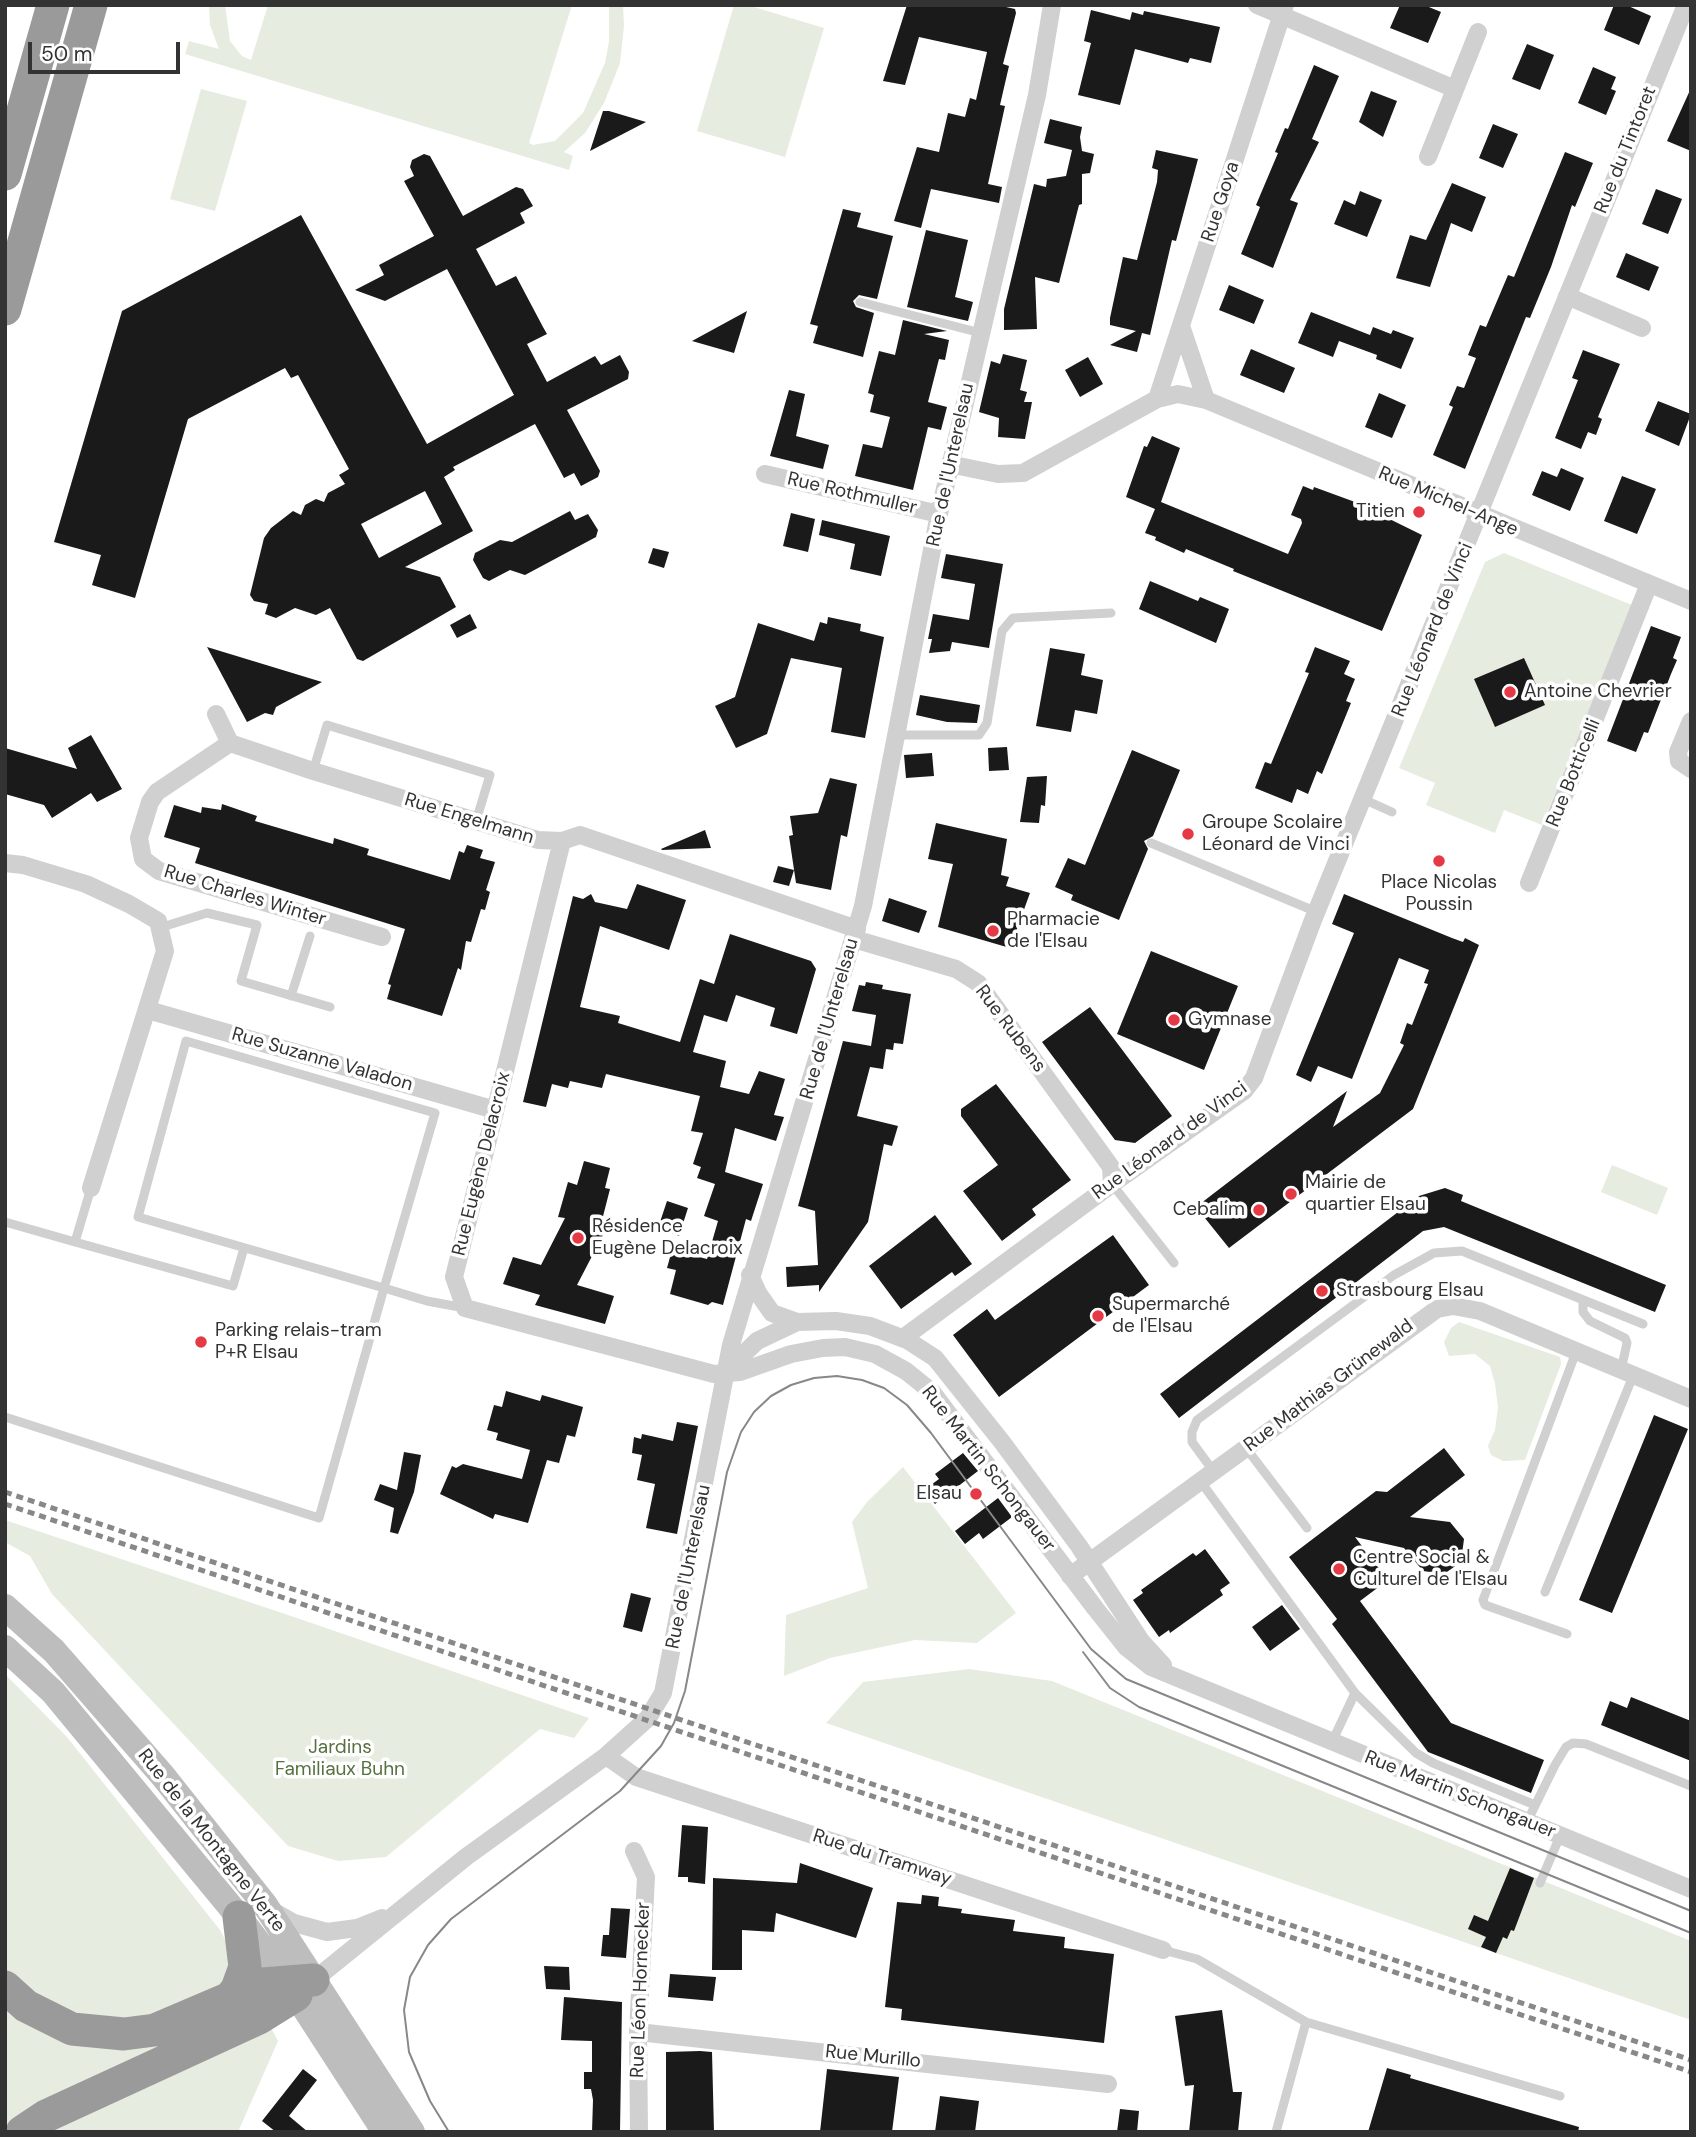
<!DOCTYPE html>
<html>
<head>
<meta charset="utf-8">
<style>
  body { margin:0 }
  #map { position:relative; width:1696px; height:2137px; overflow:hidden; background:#fff; font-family:"DM Sans",sans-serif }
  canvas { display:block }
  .frame { position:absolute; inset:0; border:7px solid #333; pointer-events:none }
  .scale { position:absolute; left:28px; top:42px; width:152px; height:32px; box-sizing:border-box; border:4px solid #333; border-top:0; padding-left:9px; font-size:21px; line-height:24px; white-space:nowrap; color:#333; -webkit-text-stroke:5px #fff; paint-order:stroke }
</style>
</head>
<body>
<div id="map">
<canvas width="1696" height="2137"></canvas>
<div class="frame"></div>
<div class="scale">50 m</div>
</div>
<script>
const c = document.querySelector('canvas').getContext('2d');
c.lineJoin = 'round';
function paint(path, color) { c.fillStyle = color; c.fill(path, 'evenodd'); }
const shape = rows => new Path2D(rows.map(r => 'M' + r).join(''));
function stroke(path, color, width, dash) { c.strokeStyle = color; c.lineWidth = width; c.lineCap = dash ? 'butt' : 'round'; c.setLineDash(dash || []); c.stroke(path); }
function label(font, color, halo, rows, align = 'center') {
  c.font = font + ' "DM Sans",sans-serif'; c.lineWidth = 7; c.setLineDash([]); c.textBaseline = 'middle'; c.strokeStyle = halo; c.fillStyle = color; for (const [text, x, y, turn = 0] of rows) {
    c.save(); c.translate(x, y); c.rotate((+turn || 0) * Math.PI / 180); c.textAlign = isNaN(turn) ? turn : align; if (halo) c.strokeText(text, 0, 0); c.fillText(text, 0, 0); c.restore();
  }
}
const green = shape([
  [209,5,225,5,230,41,242,56,251,60,268,5,572,5,529,143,533,145,555,141,583,113,605,63,609,41,609,5,623,5,624,26,620,63,604,103,585,133,564,152,573,156,569,170,185,54,189,41,219,49,210,25],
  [734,5,747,5,824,28,785,157,697,131],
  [201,89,247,101,215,211,170,199],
  [1504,553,1632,605,1542,825,1504,810,1495,833,1426,805,1435,783,1399,768,1485,562],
  [1612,1165,1668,1188,1657,1215,1601,1192],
  [1459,1322,1560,1357,1561,1364,1525,1460,1503,1461,1491,1455,1488,1446,1495,1430,1498,1407,1495,1384,1490,1366,1475,1354,1449,1356,1444,1342,1451,1328],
  [903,1467,1016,1613,977,1643,915,1640,830,1658,784,1676,786,1615,868,1588,852,1522,867,1502],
  [5,1520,288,1615,589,1718,574,1738,540,1729,386,1857,338,1861,288,1846,52,1594,30,1556,5,1542],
  [969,1669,1052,1681,1691,1941,1691,2020,826,1723,863,1682],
  [5,1674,67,1737,220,1930,278,2041,238,2132,5,2132]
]);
const building = shape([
  [907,5,997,5,1015,9,1016,13,1003,64,1009,66,1000,105,1005,106,988,184,1002,187,999,203,931,189,921,228,894,221,917,147,939,152,948,113,965,117,970,98,976,100,987,52,919,37,905,85,883,81],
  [1400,5,1424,5,1441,12,1428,43,1390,28],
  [1614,5,1626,5,1651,16,1639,45,1604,30],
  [1091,10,1130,20,1132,12,1143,15,1144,11,1220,27,1211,63,1190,58,1188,63,1135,49,1120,105,1078,95,1091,43,1084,41],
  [1527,44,1554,55,1540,90,1512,79],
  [1314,65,1339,76,1312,139,1319,142,1290,200,1298,203,1273,268,1241,254,1260,207,1256,205,1278,153,1275,152,1285,128,1288,129],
  [1593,67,1616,77,1611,89,1616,91,1606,115,1578,103],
  [1691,88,1691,151,1667,141],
  [1371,91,1397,101,1383,137,1359,122],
  [603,111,609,111,646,122,590,151],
  [1050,119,1082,127,1080,137,1082,151,1094,154,1090,173,1082,174,1082,204,1079,205,1059,283,1035,277,1037,329,1004,330,1004,309,1034,184,1046,187,1047,179,1066,176,1072,150,1044,143],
  [1493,124,1518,134,1503,168,1479,158],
  [1156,150,1198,159,1176,241,1172,240,1150,335,1142,333,1137,352,1110,345,1136,331,1110,325,1110,318,1123,257,1137,260,1157,182,1158,170,1152,168],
  [1565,152,1593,163,1575,207,1572,205,1551,267,1530,318,1526,317,1465,469,1433,455,1453,407,1449,405,1457,386,1464,388,1476,358,1468,355,1480,325,1486,327,1508,275,1514,277],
  [424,154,430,156,463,216,516,187,523,189,533,206,520,213,525,223,476,249,496,286,516,276,543,327,547,334,527,344,547,382,595,356,601,365,620,355,629,372,628,379,567,410,600,471,598,477,581,486,574,473,564,478,535,424,453,467,455,470,444,477,473,531,405,567,440,577,456,607,363,661,357,659,330,608,316,615,295,608,276,618,265,614,268,604,254,601,250,595,264,538,271,528,293,511,301,515,305,505,316,499,324,502,328,493,345,484,339,475,349,469,298,375,291,378,285,368,188,419,135,598,92,585,101,555,54,542,122,311,301,215,427,444,514,395,447,269,385,301,355,290,384,275,379,265,434,236,404,181,414,176,410,167,412,160],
  [425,491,442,524,379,558,361,524],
  [1452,183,1486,197,1472,232,1451,223,1430,287,1396,278,1410,235,1426,240],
  [1656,189,1682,199,1668,234,1642,224],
  [1360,191,1382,200,1367,237,1334,224,1344,200,1355,205],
  [843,209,861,213,857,227,893,236,877,299,859,295,853,301,856,307,874,313,863,357,813,343,818,326,810,324],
  [926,230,968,240,955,297,973,302,968,321,907,307],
  [1626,253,1659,267,1649,291,1616,277],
  [1229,285,1264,300,1254,324,1219,310],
  [747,311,734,353,692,341],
  [1311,312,1370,335,1373,327,1391,334,1393,330,1414,338,1401,369,1376,359,1377,355,1339,341,1333,357,1298,343],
  [903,320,947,331,924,334,949,340,945,360,939,359,928,402,947,407,941,430,928,427,913,490,855,476,863,444,882,448,890,417,870,412,874,395,868,393,879,351,895,355],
  [1251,349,1295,368,1284,393,1240,375],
  [1583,350,1620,364,1598,417,1602,419,1596,435,1588,432,1581,449,1555,438,1578,380,1572,378],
  [1003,354,1027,360,1020,390,1027,392,1024,402,1032,402,1025,439,998,437,999,418,979,412,991,361,1000,364],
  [1088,357,1103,384,1080,397,1065,370],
  [789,390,805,394,796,436,829,445,823,469,770,456],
  [1379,393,1406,405,1392,438,1365,427],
  [1658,401,1691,414,1679,446,1645,431],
  [1152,436,1180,448,1161,502,1288,554,1302,523,1301,519,1291,515,1303,486,1313,490,1314,487,1355,502,1422,535,1382,631,1233,571,1234,569,1205,557,1186,549,1184,553,1155,540,1156,537,1145,533,1155,509,1126,497,1144,446,1147,447],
  [1561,468,1584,478,1570,511,1532,495,1542,471,1557,477],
  [1622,476,1656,489,1637,534,1604,521],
  [570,511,575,520,588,514,598,530,596,537,525,575,510,570,489,581,483,578,473,560,475,553,500,540,512,542],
  [791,513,815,519,808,552,783,546],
  [822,520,890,536,881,576,850,569,855,544,819,535],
  [653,548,669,552,664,568,648,563],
  [946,554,1003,564,989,648,952,642,950,651,929,653,932,639,928,639,933,614,969,620,975,584,941,578],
  [1150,581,1198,601,1200,597,1229,609,1216,643,1139,609],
  [470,614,477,628,457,638,450,625],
  [828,617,861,624,860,631,884,637,865,738,831,732,842,668,791,658,767,734,736,748,715,706,735,697,758,623,814,641,820,622,827,624],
  [1651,626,1681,637,1673,658,1677,660,1671,674,1648,733,1644,732,1636,752,1607,741],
  [207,647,322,682,276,707,273,715,265,713,247,722],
  [1315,647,1350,661,1344,674,1355,679,1346,701,1351,703,1322,774,1317,771,1308,794,1297,789,1292,803,1255,788,1265,762,1271,764,1309,673,1305,672],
  [1050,648,1085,654,1081,675,1103,680,1097,714,1075,710,1071,732,1036,726],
  [1524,658,1545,705,1495,727,1474,679],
  [920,695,980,705,977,723,947,722,916,715],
  [91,735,122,789,97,802,91,793,52,818,44,805,5,794,5,748,77,769,68,748],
  [1007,747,1009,770,989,771,988,748],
  [1132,750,1180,770,1153,836,1144,841,1148,849,1119,920,1071,900,1073,895,1055,887,1068,858,1085,865],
  [932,753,934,776,906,778,904,755],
  [1047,776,1045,806,1041,805,1039,823,1020,822,1027,777],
  [830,778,857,784,847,837,841,835,831,890,796,883,789,836,793,835,790,816,818,813],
  [222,804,257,816,255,821,333,844,334,838,369,849,367,855,450,880,459,851,464,853,467,845,483,850,480,858,495,862,486,890,490,892,485,910,481,909,471,942,466,941,461,970,458,968,442,1016,387,999,391,985,388,984,405,929,195,863,200,848,164,837,174,805,201,813,202,807,221,810],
  [936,823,1007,839,1001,875,1009,877,1006,886,1030,893,1010,948,938,927,953,864,928,859],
  [705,830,711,848,662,850,661,849],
  [778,866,794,870,789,886,773,882],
  [637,884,686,900,669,950,600,926,580,1007,620,1016,618,1023,680,1042,700,979,714,984,730,934,811,961,816,969,797,1034,770,1026,775,1008,736,995,727,1022,704,1015,693,1052,726,1061,720,1087,749,1094,759,1071,785,1079,774,1115,784,1117,776,1141,735,1128,725,1172,763,1184,751,1221,746,1219,723,1305,712,1302,708,1305,670,1294,676,1270,667,1268,672,1250,707,1259,718,1221,704,1216,715,1184,697,1178,701,1167,693,1164,703,1133,691,1131,700,1096,606,1074,602,1088,570,1081,568,1088,552,1084,546,1107,523,1102,573,896,583,899,591,894,595,902,627,909],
  [1344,894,1452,938,1463,942,1465,938,1479,945,1413,1109,1229,1248,1196,1207,1347,1091,1333,1127,1380,1093,1404,1045,1400,1043,1407,1023,1412,1025,1428,984,1424,983,1429,970,1399,958,1352,1079,1318,1066,1311,1082,1296,1075,1354,933,1332,924],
  [889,898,927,911,919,933,882,921],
  [1151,951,1238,986,1204,1070,1117,1034],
  [866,982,883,985,882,989,911,994,903,1044,894,1043,893,1050,886,1049,883,1069,870,1067,857,1116,898,1126,892,1146,884,1144,868,1222,819,1292,819,1285,787,1287,786,1267,818,1265,815,1211,798,1206,843,1041,871,1046,876,1015,852,1011,859,985,865,986],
  [1090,1007,1172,1116,1135,1143,1115,1140,1042,1042],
  [996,1084,1071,1180,1032,1209,1036,1215,1002,1241,963,1191,998,1165,961,1116,961,1109],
  [584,1161,610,1168,605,1188,610,1189,599,1232,604,1233,577,1285,614,1296,605,1324,535,1305,540,1295,503,1284,513,1257,541,1265,565,1218,558,1217,568,1182,577,1185],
  [1445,1188,1463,1195,1461,1201,1666,1285,1655,1312,1444,1227,1423,1231,1179,1418,1160,1394,1419,1196],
  [667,1201,688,1208,679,1236,658,1228],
  [935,1215,972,1264,955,1276,952,1272,901,1309,869,1266],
  [1113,1235,1149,1285,999,1397,953,1335,987,1309,995,1320],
  [506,1391,540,1401,542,1395,583,1407,575,1437,567,1435,559,1463,547,1460,528,1523,495,1514,493,1519,440,1494,452,1466,456,1468,463,1464,522,1479,530,1450,496,1440,498,1433,487,1430,494,1405,502,1407],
  [1654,1415,1688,1429,1612,1613,1579,1600],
  [677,1422,698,1426,677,1534,646,1528,655,1484,637,1480,642,1455,632,1453,634,1437,641,1439,642,1434,673,1441],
  [1444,1448,1465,1475,1410,1517,1450,1522,1464,1539,1461,1562,1444,1574,1423,1571,1404,1548,1355,1537,1388,1580,1360,1601,1451,1723,1544,1760,1531,1793,1428,1752,1332,1624,1337,1619,1289,1557,1376,1491,1387,1492],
  [404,1452,421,1455,414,1492,398,1534,390,1532,394,1508,374,1500,380,1484,397,1490],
  [963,1453,978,1471,935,1504,924,1490,939,1479,935,1474],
  [998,1498,1012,1517,983,1539,979,1533,965,1544,955,1531],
  [1205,1549,1230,1583,1220,1590,1223,1595,1170,1633,1169,1630,1159,1637,1133,1600,1143,1593,1141,1590,1193,1553,1196,1556],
  [631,1593,651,1598,642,1632,623,1627],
  [1282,1605,1300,1629,1270,1651,1252,1627],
  [1631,1697,1691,1721,1691,1761,1601,1725,1610,1701,1627,1708],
  [682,1825,708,1827,705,1884,688,1882,688,1877,678,1877],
  [800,1863,873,1888,856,1938,776,1913,774,1932,742,1930,742,1970,712,1970,713,1878,797,1883],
  [1510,1868,1534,1878,1514,1931,1511,1930,1507,1939,1503,1937,1496,1953,1481,1947,1486,1937,1468,1929,1474,1915,1488,1921],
  [922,1895,939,1897,938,1906,962,1909,961,1913,1015,1920,1013,1931,1065,1937,1064,1948,1114,1954,1104,2043,901,2020,902,2009,885,2007,897,1902,921,1904],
  [611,1908,630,1909,626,1958,601,1956,603,1935,609,1935],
  [544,1966,569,1967,570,1990,546,1989],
  [670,1974,716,1977,713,2001,668,1997],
  [564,1997,622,2002,620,2132,592,2132,593,2100,591,2089,584,2089,584,2072,592,2072,592,2041,561,2040],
  [1222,2010,1233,2092,1242,2092,1238,2132,1189,2132,1194,2085,1185,2086,1175,2016],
  [700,2051,712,2052,714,2132,666,2132,666,2052],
  [1387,2068,1411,2075,1410,2078,1579,2127,1578,2132,1368,2132],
  [303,2069,317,2080,289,2116,308,2132,276,2132,262,2121],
  [827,2069,899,2077,892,2132,820,2132],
  [940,2096,979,2101,975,2132,935,2132],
  [1120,2109,1139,2111,1137,2132,1117,2132]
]);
const lane = shape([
  [860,302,981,333],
  [896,735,979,735,987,723,1002,631,1013,618,1111,613],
  [313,771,327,725,490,775,476,821],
  [1363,799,1392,812],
  [1151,843,1317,912],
  [159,928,207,913,257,925,241,981,330,1007],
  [291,996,310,936],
  [1112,1184,1174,1263],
  [91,1188,75,1242,233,1286,244,1248],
  [5,1222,75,1242],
  [1583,1300,1583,1312,1590,1321,1625,1338,1627,1343,1621,1370],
  [5,1417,319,1518,384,1288,435,1113,186,1041,138,1217,384,1288,427,1301,465,1308],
  [1246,1448,1307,1528],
  [1214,1472,1192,1442,1192,1432,1197,1420,1394,1275,1434,1253,1462,1251,1643,1324],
  [1201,1482,1355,1693,1332,1742],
  [1545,1592,1633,1376],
  [1567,1634,1485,1605,1483,1600,1576,1352],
  [1355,1693,1416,1753,1433,1763,1535,1805],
  [1527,1822,1555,1765,1566,1747,1573,1743,1586,1744,1691,1786],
  [1540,1883,1560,1836],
  [1163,1950,1197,1959,1306,2022,1276,2132],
  [1306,2022,1560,2096]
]);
const street = shape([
  [1257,5,1455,89],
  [1428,157,1478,32],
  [1567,296,1642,328],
  [1181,326,1206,400],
  [1157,399,1285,5],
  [949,464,998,474,1023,473,1157,399,1178,394,1206,400,1691,601],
  [765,474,939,514],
  [216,714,230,743,313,771,538,840,562,841,580,835,857,929],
  [1691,721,1678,752,1679,761,1691,769],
  [230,743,157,792,150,802,139,838,143,859,159,871,382,937],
  [562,841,454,1277,465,1308,714,1374,740,1372,791,1354,823,1348,845,1347,875,1354,906,1371,932,1392,1095,1608,1126,1647,1151,1667,1691,1889],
  [5,863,23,865,86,884,129,904,158,921,165,951,91,1188],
  [1529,883,1649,584],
  [854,939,956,969,978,983,1111,1167,1112,1184],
  [148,1010,495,1110],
  [750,1275,758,1293,772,1313,797,1322],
  [903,1338,1112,1184,1244,1091,1254,1078,1313,920,1686,5],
  [727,1370,757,1341,797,1322,836,1321,870,1326,907,1340,935,1358,1002,1442,1079,1546,1141,1641,1163,1665],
  [1070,1576,1437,1309,1453,1306,1480,1311,1691,1399],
  [606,1756,636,1777,1163,1950],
  [634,1851,646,1877,638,2032,639,2132],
  [273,1911,294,1923,327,1932,357,1928,382,1918],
  [309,1984,466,1857,606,1756,648,1718,663,1693,731,1345,863,906,939,514,1037,95,1052,5],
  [638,2032,1108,2084]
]);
const secondary = shape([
  [5,1607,54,1651,163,1776,265,1905,412,2132],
  [5,1648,53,1692,239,1917,287,1981,385,2132]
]);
const highway = shape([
  [5,174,53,5],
  [5,309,91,5],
  [5,1987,26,2006,72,2029,124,2034,155,2030,263,1984,313,1980],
  [229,1999,237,1989,245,1967,239,1917],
  [22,2132,46,2116,259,2018,296,1995]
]);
const tram = shape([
  [1083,1652,1110,1688,1139,1707,1691,1933],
  [449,2132,430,2101,409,2052,404,2010,410,1977,428,1945,451,1919,620,1791,661,1746,674,1723,685,1691,727,1472,741,1432,754,1412,771,1396,791,1385,814,1378,837,1376,862,1380,884,1388,907,1405,931,1433,1091,1649,1126,1679,1691,1911]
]);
const rail = shape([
  [5,1492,1691,2060],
  [5,1504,1691,2072]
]);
const markers = [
  [1419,512,7,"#e63946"],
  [1510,692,7,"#e63946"],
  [1188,834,7,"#e63946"],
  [1439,861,7,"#e63946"],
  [993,931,7,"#e63946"],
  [1174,1020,7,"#e63946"],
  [1291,1194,7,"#e63946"],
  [1259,1210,7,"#e63946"],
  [578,1238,7,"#e63946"],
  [1322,1291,7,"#e63946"],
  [1098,1316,7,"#e63946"],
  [201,1342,7,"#e63946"],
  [976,1494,7,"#e63946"],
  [1339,1569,7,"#e63946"]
];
const streetNames = [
  ["Rue du Tintoret",1626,150,-68],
  ["Rue Goya",1221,202,-72],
  ["Rue de l'Unterelsau",951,465,-78],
  ["Rue Rothmuller",852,494,13],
  ["Rue Michel-Ange",1448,502,23],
  ["Rue Léonard de Vinci",1433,630,-68],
  ["Rue Botticelli",1574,773,-68],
  ["Rue Engelmann",469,819,17],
  ["Rue Charles Winter",245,896,17],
  ["Rue de l'Unterelsau",830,1019,-74],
  ["Rue Rubens",1010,1029,53],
  ["Rue Suzanne Valadon",322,1060,16],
  ["Rue Léonard de Vinci",1170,1141,-36],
  ["Rue Eugène Delacroix",482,1164,-76],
  ["Rue Mathias Grünewald",1329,1386,-37],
  ["Rue Martin Schongauer",988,1469,52],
  ["Rue de l'Unterelsau",689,1567,-79],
  ["Rue Martin Schongauer",1460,1795,22],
  ["Rue de la Montagne Verte",211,1841,52],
  ["Rue du Tramway",882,1858,18],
  ["Rue Léon Hornecker",641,1990,-88],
  ["Rue Murillo",873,2057,6]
];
const poiNames = [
  ["Titien",1405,512,"right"],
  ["Antoine Chevrier",1524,692],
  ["Groupe Scolaire",1202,823],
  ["Léonard de Vinci",1202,845],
  ["Place Nicolas",1439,883,"center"],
  ["Poussin",1439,905,"center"],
  ["Pharmacie",1007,920],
  ["de l'Elsau",1007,942],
  ["Gymnase",1188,1020],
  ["Mairie de",1305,1183],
  ["quartier Elsau",1305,1205],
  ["Cebalim",1245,1210,"right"],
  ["Résidence",592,1227],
  ["Eugène Delacroix",592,1249],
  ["Strasbourg Elsau",1336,1291],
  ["Supermarché",1112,1305],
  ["de l'Elsau",1112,1327],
  ["Parking relais-tram",215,1331],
  ["P+R Elsau",215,1353],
  ["Elsau",962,1494,"right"],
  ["Centre Social &",1353,1558],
  ["Culturel de l'Elsau",1353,1580]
];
const parkNames = [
  ["Jardins",340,1748],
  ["Familiaux Buhn",340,1770]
];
paint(green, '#e6ecdf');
paint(building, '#1a1a1a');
stroke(lane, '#d0d0d0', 9);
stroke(street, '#d0d0d0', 18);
stroke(secondary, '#bdbdbd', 26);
stroke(highway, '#9a9a9a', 33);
stroke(tram, '#888', 2);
stroke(rail, '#888', 5, [7, 5]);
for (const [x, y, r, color] of markers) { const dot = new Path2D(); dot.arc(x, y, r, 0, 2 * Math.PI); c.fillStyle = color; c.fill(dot); stroke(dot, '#fff', 2.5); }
label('19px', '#333', '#fff', streetNames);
label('19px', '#333', '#fff', poiNames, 'left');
label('19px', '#56703f', '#fff', parkNames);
</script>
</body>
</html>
